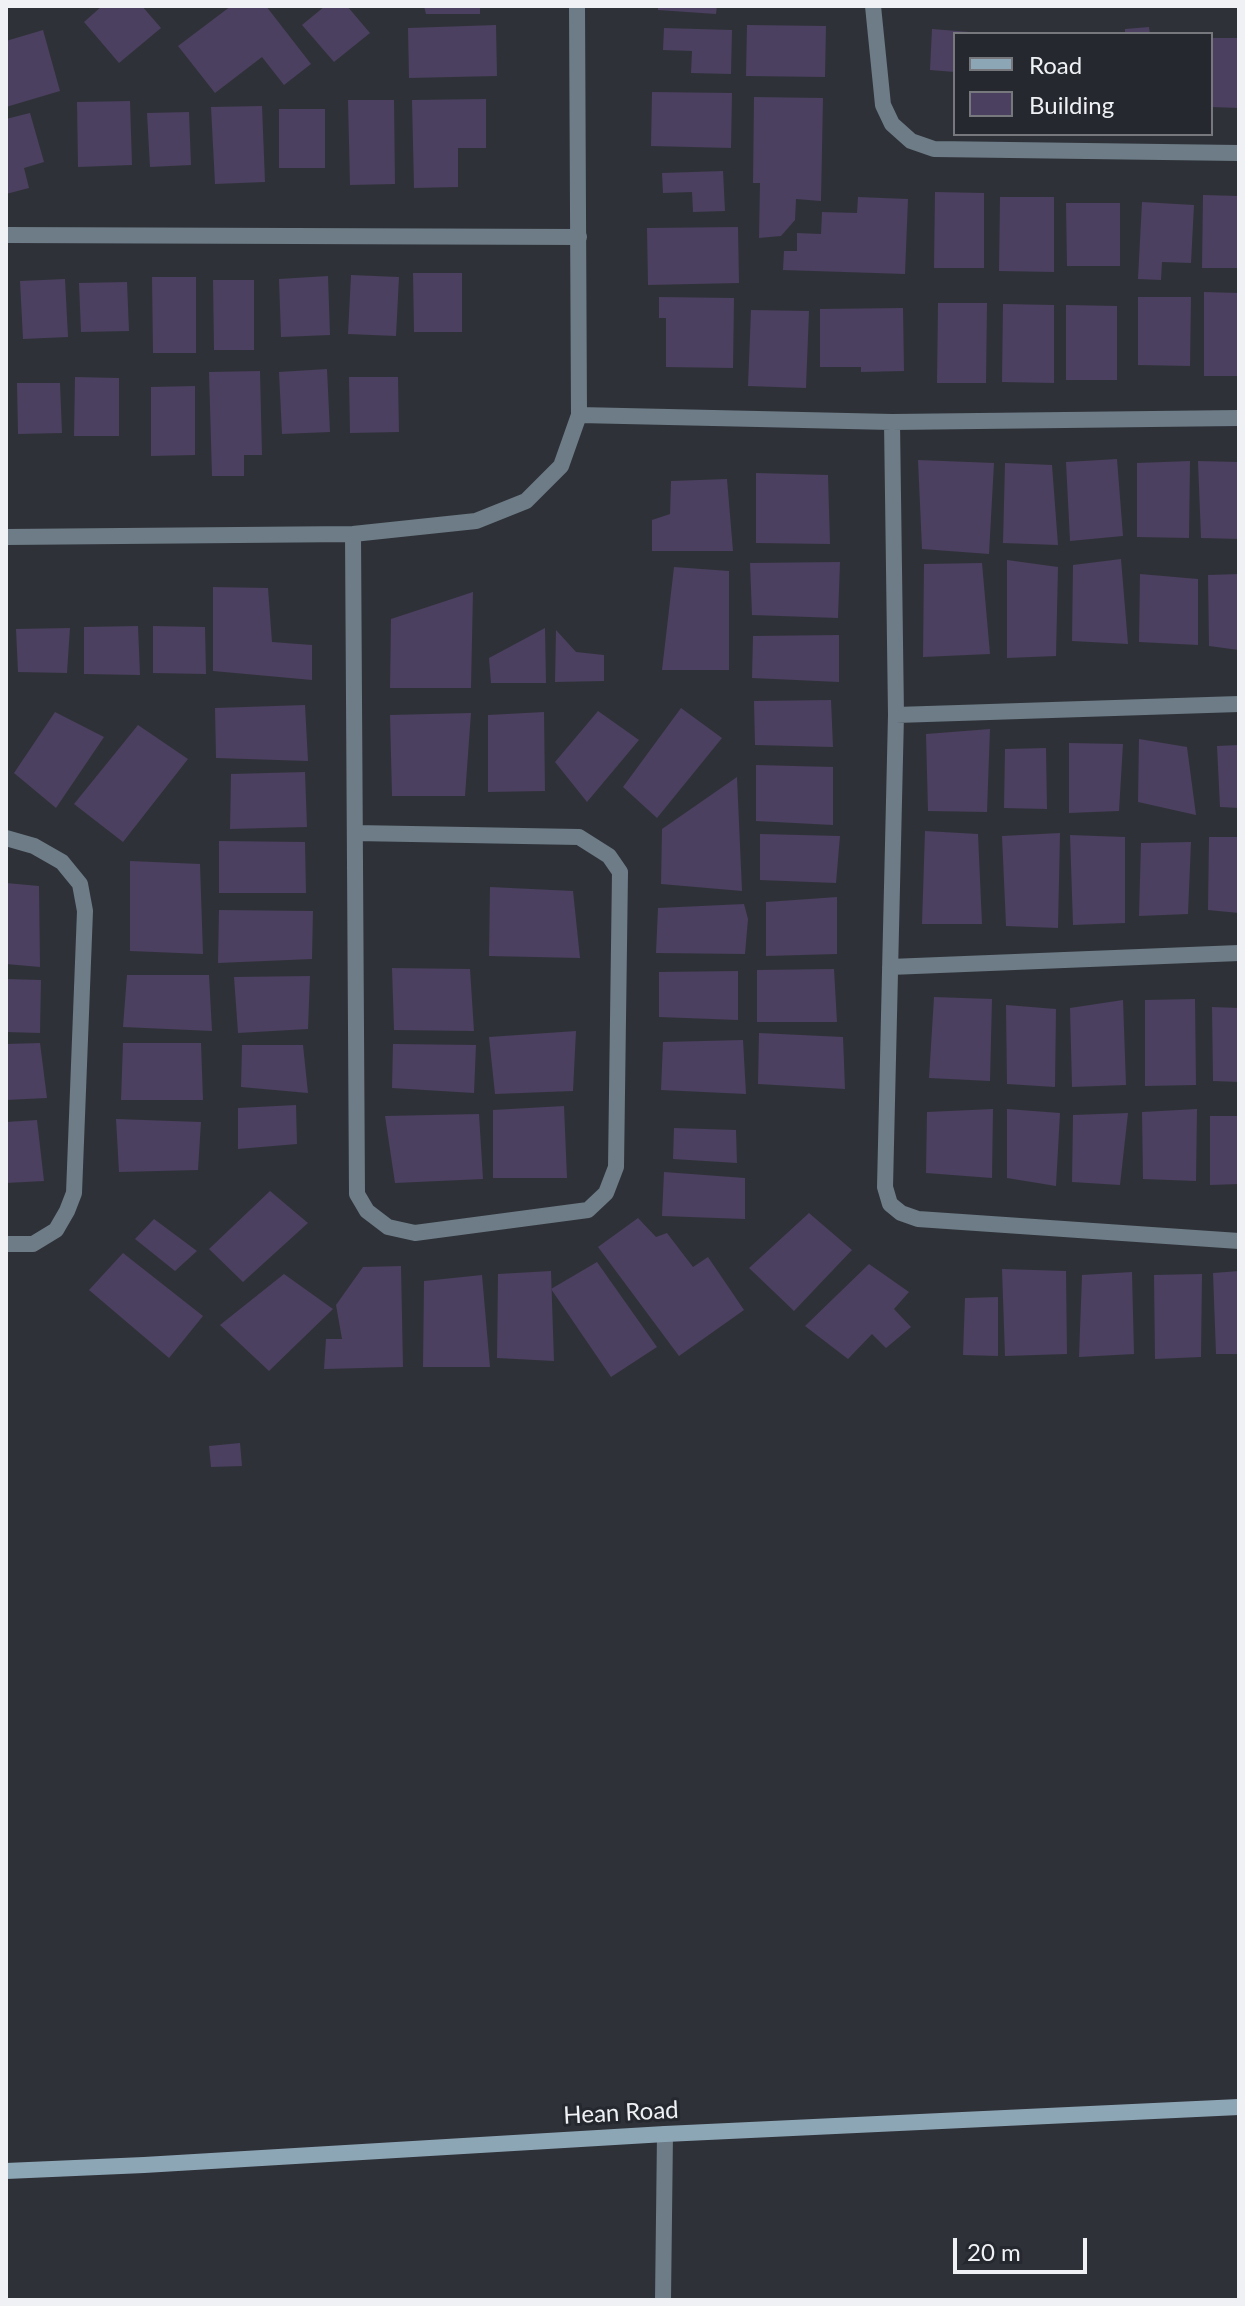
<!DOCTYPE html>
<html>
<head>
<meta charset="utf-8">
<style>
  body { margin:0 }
  #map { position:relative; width:1245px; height:2306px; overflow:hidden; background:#2f3138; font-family:Lato,sans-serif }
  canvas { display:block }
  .frame { position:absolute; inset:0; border:8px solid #eff1f5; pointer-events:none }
  .legend { position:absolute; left:953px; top:32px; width:260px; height:104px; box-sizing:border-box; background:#25282e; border:2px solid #76787e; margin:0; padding:10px 14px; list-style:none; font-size:24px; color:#eff1f5 }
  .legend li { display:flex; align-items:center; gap:16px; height:40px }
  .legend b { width:40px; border:2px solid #76787e }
  .scale { position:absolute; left:953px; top:2238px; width:134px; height:36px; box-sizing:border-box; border:4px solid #eff1f5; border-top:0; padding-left:10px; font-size:24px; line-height:28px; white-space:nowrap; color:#eff1f5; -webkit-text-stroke:6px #25282e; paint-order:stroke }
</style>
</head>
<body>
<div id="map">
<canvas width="1245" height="2306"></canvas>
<div class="frame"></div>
<ul class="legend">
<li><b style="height:10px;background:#8da6b6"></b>Road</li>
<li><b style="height:22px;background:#4b405f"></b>Building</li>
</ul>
<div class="scale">20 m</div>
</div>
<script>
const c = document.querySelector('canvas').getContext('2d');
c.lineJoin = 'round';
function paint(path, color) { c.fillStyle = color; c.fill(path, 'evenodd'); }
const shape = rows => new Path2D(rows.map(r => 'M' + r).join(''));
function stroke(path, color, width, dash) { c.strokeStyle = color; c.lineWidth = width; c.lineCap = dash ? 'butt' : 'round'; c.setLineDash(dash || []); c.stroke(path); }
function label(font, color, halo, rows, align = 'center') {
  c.font = font + ' Lato,sans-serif'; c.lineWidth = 6; c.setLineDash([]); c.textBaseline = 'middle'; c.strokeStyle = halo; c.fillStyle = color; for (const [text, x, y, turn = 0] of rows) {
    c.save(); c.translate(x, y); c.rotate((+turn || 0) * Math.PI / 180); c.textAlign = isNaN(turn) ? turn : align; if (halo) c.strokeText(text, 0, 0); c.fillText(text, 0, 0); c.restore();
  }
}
const building = shape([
  [102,6,142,6,161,28,119,63,84,22],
  [231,6,266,6,311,64,284,85,262,57,215,93,178,46],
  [325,6,347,6,370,33,334,62,302,25],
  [424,6,480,6,480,14,426,14],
  [658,6,717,6,716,14,658,10],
  [496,25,497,76,409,78,408,28],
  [747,25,826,26,825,77,746,76],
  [1149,27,1150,34,1125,34,1125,29],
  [664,28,732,30,731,74,691,73,692,51,663,50],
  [932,29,970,32,970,34,955,34,955,72,930,70],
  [43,30,60,91,6,107,6,41],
  [1211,38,1239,38,1239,108,1211,107],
  [652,92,732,93,731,148,651,146],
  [754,97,823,98,821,201,796,199,795,220,781,236,759,238,760,183,753,183],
  [486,99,486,148,458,148,458,187,414,188,412,100],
  [348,100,394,100,395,184,350,185],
  [130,101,132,165,78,167,77,102],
  [262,106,265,182,215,184,211,107],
  [279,109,325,109,325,168,279,168],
  [189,112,191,165,150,167,147,113],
  [30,113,44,162,24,168,29,188,6,194,6,119],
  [723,171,725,211,693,212,692,192,663,193,662,173],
  [935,192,984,193,984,268,934,268],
  [1203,195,1239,196,1239,268,1202,268],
  [858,197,908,199,905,274,783,270,784,251,797,251,797,233,821,234,822,212,857,213],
  [1000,197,1054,197,1054,272,999,271],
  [1142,202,1194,205,1191,263,1162,262,1161,280,1138,279],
  [1066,203,1120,203,1120,266,1067,266],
  [738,227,739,283,648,285,647,228],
  [413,273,462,273,462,332,414,332],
  [351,275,399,277,396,336,348,334],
  [328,276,330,335,281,337,279,279],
  [152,277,196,277,196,353,153,353],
  [65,279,68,337,23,339,20,281],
  [213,280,254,280,254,350,214,350],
  [127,282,129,331,81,332,79,283],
  [1204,292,1239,293,1239,376,1204,376],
  [659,297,734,298,733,368,666,367,666,318,659,318],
  [1138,297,1191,297,1190,366,1138,365],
  [938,303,987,303,986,383,937,383],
  [1003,304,1054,305,1054,383,1002,382],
  [1066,305,1117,306,1117,380,1066,380],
  [903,308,904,371,861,372,861,367,820,367,820,309],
  [751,310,809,311,806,388,748,386],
  [327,369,330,432,282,434,279,372],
  [260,371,262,455,244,455,244,476,212,476,209,372],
  [75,377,119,378,119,436,74,436],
  [349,377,398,377,399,432,350,433],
  [17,383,60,383,62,433,18,434],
  [195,386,195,455,151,456,151,387],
  [1117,459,1123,536,1070,541,1066,462],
  [918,460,994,463,989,554,922,549],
  [1190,461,1189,538,1137,537,1137,463],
  [1198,461,1239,462,1239,539,1201,538],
  [1005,463,1052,465,1058,545,1003,543],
  [756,473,828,475,830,544,756,543],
  [727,479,733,551,652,551,652,520,670,514,671,481],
  [1121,559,1128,644,1072,641,1073,565],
  [1007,560,1058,567,1056,656,1007,658],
  [840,562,838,618,752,615,750,563],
  [982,563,990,654,923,657,924,564],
  [674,567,729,571,729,670,662,670],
  [1140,574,1198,579,1198,645,1139,642],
  [1239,574,1239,650,1209,646,1208,575],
  [213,587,268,588,272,642,312,645,312,680,213,671],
  [473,592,471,688,390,688,391,619],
  [138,626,140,675,84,674,84,627],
  [153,626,205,627,206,674,153,673],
  [70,628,67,673,18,672,16,629],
  [545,628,546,683,491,683,489,658],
  [556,630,576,652,604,655,604,681,555,682],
  [839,635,839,682,752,678,753,636],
  [831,700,833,747,755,745,754,701],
  [305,705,308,761,216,758,215,708],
  [681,708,722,738,657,818,623,787],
  [598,711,639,740,587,802,555,762],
  [55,712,104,737,56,808,14,773],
  [544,712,545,791,488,792,488,715],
  [471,713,465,796,392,796,390,715],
  [138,725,188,759,123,842,74,804],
  [990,729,987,812,928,811,926,734],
  [1139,739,1187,747,1196,815,1138,802],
  [1069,743,1123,744,1119,811,1069,813],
  [1239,745,1239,808,1220,807,1217,746],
  [1046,748,1047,809,1004,808,1005,749],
  [756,765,833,767,833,825,756,821],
  [305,772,307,827,230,829,231,774],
  [737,777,742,891,661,884,662,829],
  [925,831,978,834,982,924,922,924],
  [1060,833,1058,928,1006,926,1002,836],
  [760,834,840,836,836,883,760,880],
  [1070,835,1125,837,1125,923,1073,925],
  [1209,837,1239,837,1239,913,1208,910],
  [219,841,305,842,306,893,219,893],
  [1191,842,1188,914,1139,916,1141,843],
  [130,861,200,864,203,954,130,951],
  [6,883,39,886,40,967,6,964],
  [490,887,573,891,580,958,489,956],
  [837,897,837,954,766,956,766,902],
  [744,904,748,919,745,954,656,953,658,908],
  [219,910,313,911,312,959,218,963],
  [392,968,470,969,474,1031,394,1030],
  [834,969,837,1022,757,1022,757,970],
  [738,971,738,1020,659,1017,659,972],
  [127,975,209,975,212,1031,123,1027],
  [310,976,308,1029,238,1033,234,977],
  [6,979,41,980,40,1033,6,1032],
  [934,997,992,999,990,1081,929,1078],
  [1195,999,1196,1085,1145,1086,1145,1000],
  [1123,1000,1126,1085,1072,1087,1070,1008],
  [1006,1005,1056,1009,1055,1087,1007,1084],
  [1212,1007,1239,1008,1239,1082,1213,1081],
  [576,1031,573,1091,495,1094,489,1037],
  [759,1033,843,1037,845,1089,758,1084],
  [743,1040,746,1094,661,1090,663,1042],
  [40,1043,47,1098,6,1100,6,1044],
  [123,1043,201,1043,203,1100,121,1100],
  [393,1044,476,1045,474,1093,392,1088],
  [242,1045,303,1045,308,1093,241,1087],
  [296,1105,297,1144,238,1149,238,1108],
  [564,1106,567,1178,493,1178,493,1110],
  [993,1109,992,1178,926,1173,927,1112],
  [1007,1109,1060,1113,1056,1186,1007,1178],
  [1197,1109,1196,1181,1143,1179,1142,1112],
  [1128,1113,1120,1185,1072,1182,1073,1115],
  [479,1114,483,1179,395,1183,385,1116],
  [1210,1116,1239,1116,1239,1184,1210,1185],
  [116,1119,201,1122,198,1170,119,1172],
  [37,1120,44,1181,6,1183,6,1122],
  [674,1128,736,1130,737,1163,673,1159],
  [664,1172,745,1178,745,1219,662,1216],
  [270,1191,308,1223,243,1282,209,1249],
  [809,1213,852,1250,794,1311,749,1268],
  [638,1218,656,1237,667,1233,693,1267,708,1257,744,1310,679,1356,598,1247],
  [154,1219,197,1251,175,1271,135,1239],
  [123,1253,203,1316,169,1358,89,1290],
  [597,1262,657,1347,611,1377,551,1289],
  [869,1264,909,1292,894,1309,911,1327,886,1348,872,1334,848,1359,805,1326],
  [401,1266,403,1367,324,1369,326,1339,342,1339,336,1305,363,1267],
  [1002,1269,1066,1271,1067,1354,1005,1356],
  [551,1271,554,1361,497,1358,498,1274],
  [1239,1271,1239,1354,1216,1354,1213,1273],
  [1132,1272,1134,1354,1079,1357,1082,1275],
  [284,1274,333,1309,269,1371,220,1325],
  [1202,1274,1201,1357,1155,1359,1154,1275],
  [482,1275,490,1367,423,1367,424,1281],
  [998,1297,998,1356,963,1355,965,1298],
  [240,1443,242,1466,211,1467,209,1446]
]);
const street = shape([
  [873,6,883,105,892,124,911,141,934,149,1239,153],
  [6,235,579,237],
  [579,415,892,422,1239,418],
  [892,422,896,715,885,1187,890,1204,901,1213,918,1219,1239,1241],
  [353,534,357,1194,367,1211,388,1227,415,1233,588,1210,606,1193,616,1167,620,872,609,856,579,837,355,833],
  [6,537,353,534,476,521,526,501,561,466,579,415,577,6],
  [896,715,1239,704],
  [6,838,34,846,62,862,80,884,85,911,74,1193,67,1211,56,1230,33,1244,6,1244],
  [890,967,1239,953],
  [663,2300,665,2134]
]);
const secondary = shape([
  [6,2171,144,2165,665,2134,1239,2107]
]);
const streetNames = [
  ["Hean Road",621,2113,-3]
];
paint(building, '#4b405f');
stroke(street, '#6d7c86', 16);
stroke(secondary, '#8da6b6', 16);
label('24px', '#eff1f5', '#25282e', streetNames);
</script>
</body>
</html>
